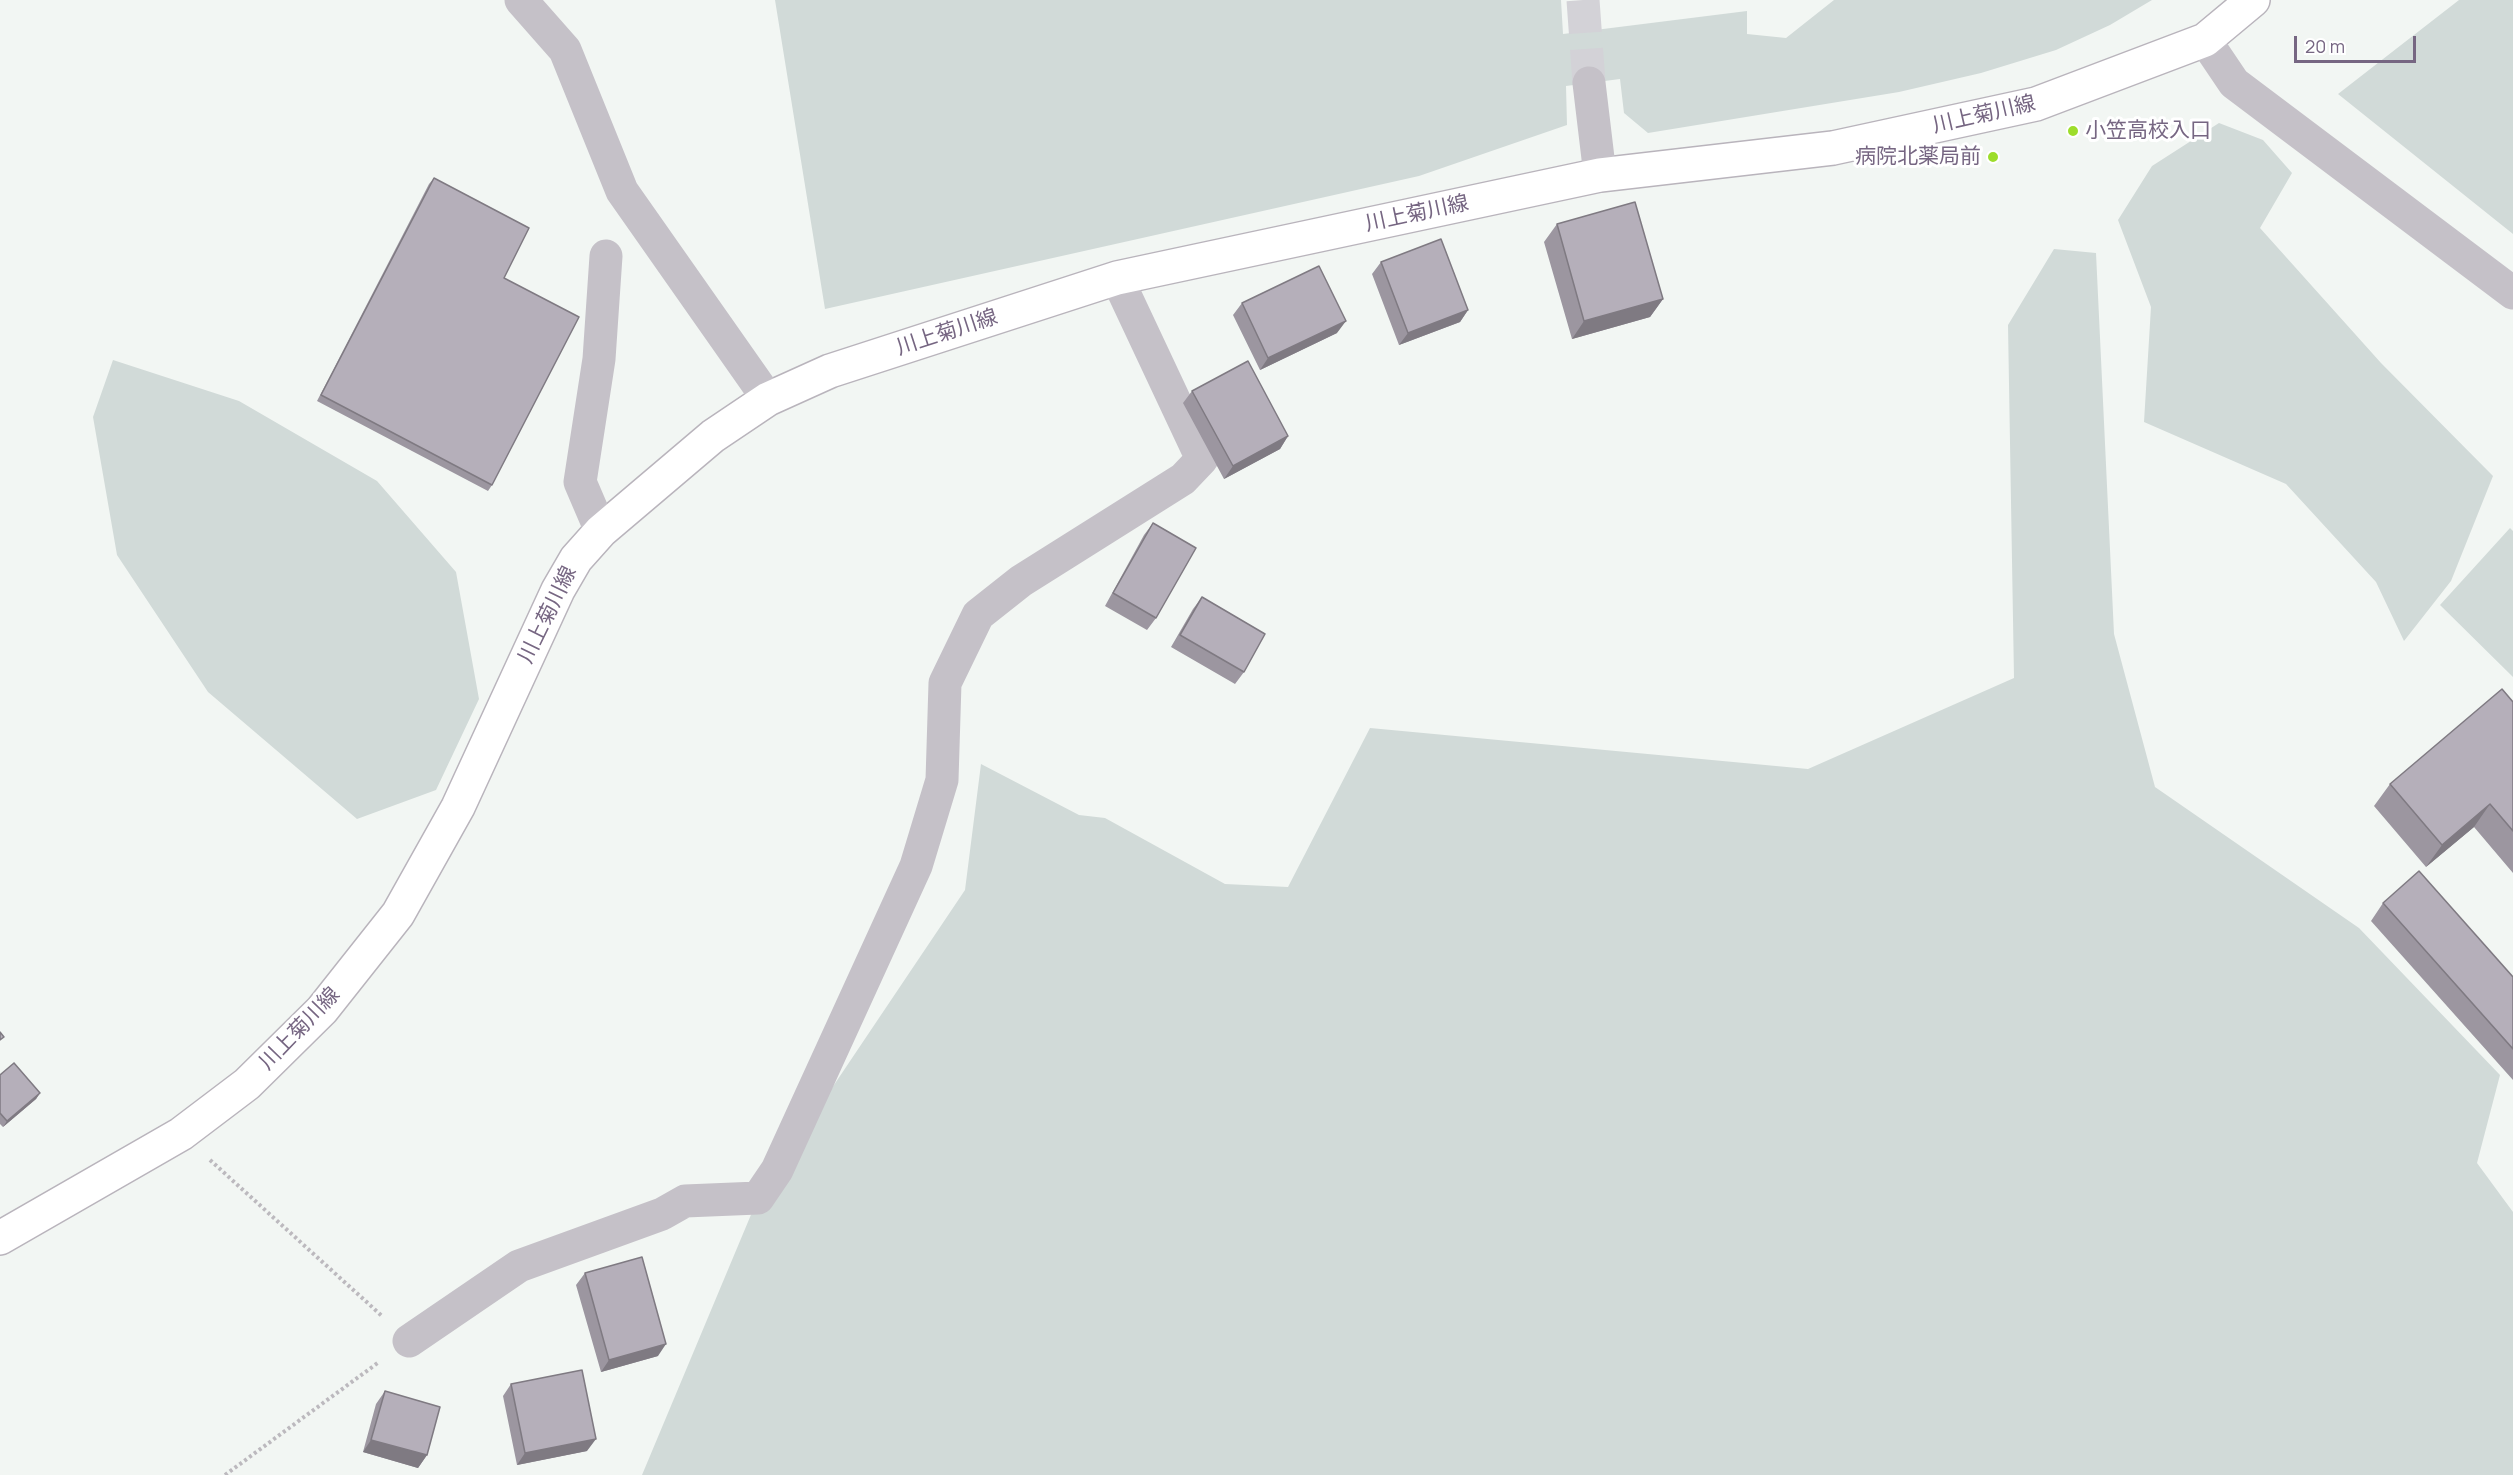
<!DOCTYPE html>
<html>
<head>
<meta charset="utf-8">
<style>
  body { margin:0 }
  #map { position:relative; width:2513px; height:1475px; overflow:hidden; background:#f2f6f3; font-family:Manrope,sans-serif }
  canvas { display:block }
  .scale { position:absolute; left:2294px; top:36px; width:122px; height:27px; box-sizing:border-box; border:3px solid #766682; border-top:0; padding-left:8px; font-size:18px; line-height:21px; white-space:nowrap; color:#766682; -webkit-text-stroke:4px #fff; paint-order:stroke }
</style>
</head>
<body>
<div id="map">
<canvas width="2513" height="1475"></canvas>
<div class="scale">20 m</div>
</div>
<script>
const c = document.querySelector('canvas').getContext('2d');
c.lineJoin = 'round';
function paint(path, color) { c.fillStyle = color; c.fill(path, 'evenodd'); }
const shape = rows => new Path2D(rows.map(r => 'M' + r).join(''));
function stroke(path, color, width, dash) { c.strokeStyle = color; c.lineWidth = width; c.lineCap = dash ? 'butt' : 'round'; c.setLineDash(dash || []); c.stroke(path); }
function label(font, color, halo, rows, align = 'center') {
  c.font = font + ' Manrope,"Noto Sans JP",sans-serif'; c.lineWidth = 6; c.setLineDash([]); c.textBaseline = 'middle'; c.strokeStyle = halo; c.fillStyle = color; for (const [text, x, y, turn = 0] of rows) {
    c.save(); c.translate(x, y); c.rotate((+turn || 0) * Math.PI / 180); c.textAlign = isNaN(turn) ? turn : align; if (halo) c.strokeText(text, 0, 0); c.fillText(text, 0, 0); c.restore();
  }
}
const green = shape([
  [775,0,1561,0,1563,34,1747,11,1747,34,1786,38,1834,0,2152,0,2110,25,2056,50,1981,73,1899,92,1648,133,1624,113,1620,79,1566,86,1567,125,1419,176,825,309],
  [2459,0,2513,0,2513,234,2338,94],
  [2219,123,2263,140,2292,173,2260,228,2381,363,2493,476,2451,581,2404,641,2376,582,2286,484,2144,422,2151,307,2118,220,2152,166],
  [2054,249,2096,253,2114,634,2155,787,2359,928,2500,1075,2477,1163,2513,1212,2513,1475,642,1475,758,1198,965,890,981,764,1079,815,1105,818,1225,884,1288,887,1370,728,1808,769,2014,678,2008,325],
  [113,360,239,401,377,481,456,572,479,699,436,790,357,819,208,692,117,555,93,417],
  [2510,528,2513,531,2513,677,2440,605]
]);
const minorTunnel = shape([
  [1583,0,1589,83]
]);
const path = shape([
  [210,1160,382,1316],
  [225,1475,379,1362]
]);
const minor = shape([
  [521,0,565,50,622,191,768,399],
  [2205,40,2234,83,2513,293],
  [1589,83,1600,175],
  [601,531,580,482,599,359,606,256],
  [409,1341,519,1266,662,1214,685,1201,758,1198,777,1170,916,866,942,780,945,683,978,615,1021,581,1183,479,1202,459,1117,278]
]);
const major = shape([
  [0,1238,181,1134,247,1084,322,1010,398,914,458,807,558,590,576,559,601,531,713,436,768,399,830,371,1117,278,1600,175,1833,148,2036,104,2205,40,2253,0]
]);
const wall = shape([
  [434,178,504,278,492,485,488,491,317,401,429,184],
  [1557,224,1663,299,1650,317,1572,339,1544,242],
  [1381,262,1468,310,1460,322,1399,345,1372,274],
  [1242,303,1337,333,1260,370,1233,315],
  [1192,391,1288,436,1280,449,1224,479,1183,403],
  [1153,523,1156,618,1147,630,1105,606,1144,535],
  [1202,597,1244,672,1235,684,1171,647,1193,609],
  [2513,702,2513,873,2474,827,2426,867,2374,806,2390,784],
  [2383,903,2513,977,2513,1080,2371,921],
  [0,1075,40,1093,36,1099,3,1127,0,1124],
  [585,1273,658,1356,601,1372,576,1285],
  [511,1384,587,1451,517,1465,503,1396],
  [385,1391,427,1455,418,1468,363,1452,376,1404]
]);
const shadedWall = shape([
  [1663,299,1650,317,1572,339,1584,321],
  [1468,310,1460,322,1399,345,1408,333],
  [1346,321,1337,333,1260,370,1268,358],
  [1288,436,1280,449,1224,479,1233,466],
  [2490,804,2474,827,2426,867,2442,845],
  [40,1093,36,1099,3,1127,7,1121],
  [666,1344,658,1356,601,1372,609,1360],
  [596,1439,587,1451,517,1465,525,1453],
  [371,1440,427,1455,418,1468,363,1452]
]);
const building = shape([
  [434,178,529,228,504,278,579,317,492,485,321,395,434,178],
  [1635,202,1663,299,1584,321,1557,224,1635,202],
  [1441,239,1468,310,1408,333,1381,262,1441,239],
  [1319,266,1346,321,1268,358,1242,303,1319,266],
  [1248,361,1288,436,1233,466,1192,391,1248,361],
  [1153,523,1196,548,1156,618,1113,593,1153,523],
  [1202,597,1265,634,1244,672,1180,635,1202,597],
  [2502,689,2513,702,2513,831,2490,804,2442,845,2390,784,2502,689],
  [2419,871,2513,977,2513,1049,2383,903,2419,871],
  [0,1032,4,1037,0,1040,0,1032],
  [14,1063,40,1093,7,1121,0,1113,0,1075,14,1063],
  [642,1257,666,1344,609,1360,585,1273,642,1257],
  [582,1370,596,1439,525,1453,511,1384,582,1370],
  [385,1391,440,1407,427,1455,371,1440,385,1391]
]);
const markers = [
  [2073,131,6,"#9ddd2b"],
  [1993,157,6,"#9ddd2b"]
];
const streetNames = [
  ["川上菊川線",1984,115,-13],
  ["川上菊川線",1417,214,-12],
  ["川上菊川線",947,333,-18],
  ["川上菊川線",548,615,-64],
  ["川上菊川線",300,1029,-46]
];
const poiNames = [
  ["小笠高校入口",2085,131],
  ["病院北薬局前",1981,157,"right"]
];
paint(green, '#d1dad8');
stroke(minorTunnel, '#d3d2d7', 33, [33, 16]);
stroke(major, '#b9b4bc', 36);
stroke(path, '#bcb9be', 4, [3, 3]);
stroke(minor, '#c5c1c8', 33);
stroke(major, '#fff', 33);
paint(wall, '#9c96a0');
paint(shadedWall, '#7f7a82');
paint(building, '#b5afba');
stroke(building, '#7f7a82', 1.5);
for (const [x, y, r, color] of markers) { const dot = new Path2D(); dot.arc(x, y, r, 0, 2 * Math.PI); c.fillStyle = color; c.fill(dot); stroke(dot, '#fff', 2); }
label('21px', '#766682', '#fff', streetNames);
label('21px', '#766682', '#fff', poiNames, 'left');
</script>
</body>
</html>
